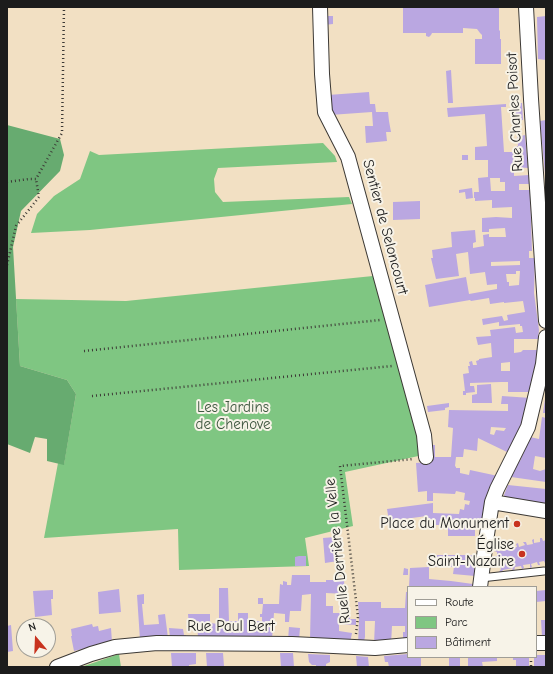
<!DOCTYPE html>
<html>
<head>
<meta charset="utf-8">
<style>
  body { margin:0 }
  #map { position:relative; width:553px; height:674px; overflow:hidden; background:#f2e0c3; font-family:"Comic Neue",sans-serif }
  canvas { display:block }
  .frame { position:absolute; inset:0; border:8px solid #1c1c1c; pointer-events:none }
  .legend { position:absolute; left:407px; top:586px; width:130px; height:72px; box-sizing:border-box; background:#f7f3e8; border:1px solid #9f9d96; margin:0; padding:5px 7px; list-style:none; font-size:12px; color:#1c1c1c }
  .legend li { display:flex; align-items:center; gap:8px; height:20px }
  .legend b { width:20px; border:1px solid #9f9d96 }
  .north { position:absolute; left:16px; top:618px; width:40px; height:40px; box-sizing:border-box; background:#f7f3e8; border:1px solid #9f9d96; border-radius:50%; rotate:341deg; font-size:11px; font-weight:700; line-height:16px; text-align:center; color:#1c1c1c }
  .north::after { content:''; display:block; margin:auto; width:14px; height:18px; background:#c8321e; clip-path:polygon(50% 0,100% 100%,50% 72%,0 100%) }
</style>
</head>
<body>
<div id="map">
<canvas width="553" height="674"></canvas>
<div class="frame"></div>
<ul class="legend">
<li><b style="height:5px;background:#fff"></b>Route</li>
<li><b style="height:11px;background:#7fc682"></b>Parc</li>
<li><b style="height:11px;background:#baa7e1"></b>Bâtiment</li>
</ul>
<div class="north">N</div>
</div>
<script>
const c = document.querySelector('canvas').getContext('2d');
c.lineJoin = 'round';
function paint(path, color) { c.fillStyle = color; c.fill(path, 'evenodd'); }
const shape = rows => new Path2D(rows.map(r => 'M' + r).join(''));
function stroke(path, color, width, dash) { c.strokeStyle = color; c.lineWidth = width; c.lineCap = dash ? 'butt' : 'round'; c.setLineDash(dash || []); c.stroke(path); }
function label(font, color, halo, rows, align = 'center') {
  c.font = font + ' "Comic Neue",sans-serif'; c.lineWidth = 4; c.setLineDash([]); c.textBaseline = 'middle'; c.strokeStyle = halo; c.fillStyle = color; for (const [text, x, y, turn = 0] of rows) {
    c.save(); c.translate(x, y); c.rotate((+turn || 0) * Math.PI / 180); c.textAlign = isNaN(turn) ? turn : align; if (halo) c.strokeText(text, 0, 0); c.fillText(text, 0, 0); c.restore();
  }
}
const green = shape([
  [323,143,335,156,337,162,218,168,214,179,215,192,223,202,349,197,352,204,90,230,31,233,37,214,54,196,80,179,90,151,99,155],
  [373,276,423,455,345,472,353,526,305,538,309,566,179,570,178,529,44,538,58,463,64,464,76,394,67,380,20,366,16,299,126,301],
  [119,654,121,667,81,667,93,663]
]);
const forest = shape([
  [7,125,60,139,64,155,60,171,21,211,13,247,20,366,67,380,76,394,64,465,47,461,47,439,35,437,30,453,7,444]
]);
const building = shape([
  [403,7,499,7,499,30,500,31,500,39,501,39,501,64,475,64,475,39,482,39,482,35,480,33,477,29,463,28,463,33,432,33,431,35,429,37,426,36,426,33,403,33],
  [324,16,333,16,333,24,324,25],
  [546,16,546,60,538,59,537,17],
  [451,70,453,103,448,103,446,71],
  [369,92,370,104,375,104,376,112,388,112,389,121,391,132,386,132,387,141,366,143,365,126,373,126,372,112,330,115,328,95],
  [513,103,522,103,523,120,515,121],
  [506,104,506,107,501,107,504,152,515,152,515,147,518,146,517,137,525,135,528,168,514,167,514,176,529,175,530,184,519,184,519,190,530,190,532,251,529,251,529,258,535,258,534,293,539,330,538,339,514,339,514,353,521,352,523,350,538,350,536,368,532,392,508,392,508,382,501,382,470,383,470,386,474,386,475,392,466,393,466,395,463,395,463,391,465,391,463,374,469,373,468,366,470,366,469,362,472,361,473,365,477,365,476,361,479,360,479,359,492,357,491,343,478,345,476,337,491,336,490,330,515,327,516,333,523,332,522,326,520,326,520,324,499,326,499,322,483,325,482,319,502,316,504,321,508,320,507,315,525,312,523,301,504,303,504,302,490,304,489,298,471,301,470,300,429,307,425,285,466,277,469,294,497,289,497,284,487,285,485,272,470,274,468,252,456,254,459,276,436,279,431,258,433,258,432,250,452,247,451,232,475,230,476,242,473,243,473,248,484,246,483,235,489,234,489,237,506,237,505,228,489,229,489,232,482,232,482,218,496,217,512,218,512,207,492,208,492,200,475,201,475,198,474,198,474,192,479,192,478,178,488,177,488,160,475,160,475,147,487,146,485,114,448,117,447,108],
  [490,178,500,178,500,182,505,182,505,191,491,191],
  [520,261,520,265,491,266,491,262],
  [516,271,520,271,519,285,509,286,509,282,507,282,506,274,516,274],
  [510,362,510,371,501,371,501,363],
  [546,120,546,174,545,174,540,121],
  [462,155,468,155,468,160,462,160],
  [472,188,473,198,466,199,465,192,459,193,459,190],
  [420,201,420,219,393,220,393,202],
  [491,384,492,403,472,403,472,395,477,394,477,385],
  [502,396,531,398,521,430,507,452,478,438,477,451,464,449,463,457,456,457,455,466,456,467,456,468,460,468,460,473,469,475,470,470,498,476,492,489,489,488,481,526,475,526,475,536,448,536,448,525,430,525,430,518,427,518,427,516,389,521,387,509,433,503,433,513,459,514,460,509,464,510,465,504,469,505,470,501,464,500,465,493,456,491,455,494,433,493,433,501,427,501,427,491,418,492,416,463,429,462,427,445,435,445,435,457,451,457,453,428,448,427,449,410,508,411,508,404,501,404],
  [491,427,506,428,504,431,496,430,494,435,490,434],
  [545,399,546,399,546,413,543,413],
  [449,403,449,407,445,408,445,410,428,412,427,406],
  [542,417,546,418,546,458,535,456,533,469,540,471,546,469,546,482,511,477,519,460,520,461,530,437,539,439],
  [508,485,546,489,546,510,505,499,504,495],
  [335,537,338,561,325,563,323,538],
  [540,538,542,538,543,541,546,540,546,565,544,561,539,562,540,565,538,565,537,562,531,564,532,567,530,568,530,564,523,565,524,568,522,569,521,566,515,567,514,571,512,570,513,568,503,570,501,573,499,572,501,569,500,566,492,568,490,557,497,556,497,552,494,551,495,549,499,551,508,549,506,547,507,546,511,548,517,547,516,544,518,543,519,547,525,545,523,542,526,542,527,545,533,544,532,540,534,539,534,543,540,542],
  [429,555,475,555,474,569,476,569,475,576,453,574,454,567,429,567,429,579,451,581,473,584,472,587,409,587,410,568,429,567],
  [299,556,306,556,306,566,295,566,295,557],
  [404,568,408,569,408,575,403,575],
  [292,575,310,575,310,582,326,582,326,580,344,580,345,594,326,593,326,606,333,606,333,613,350,613,350,619,356,619,356,625,339,624,339,631,352,633,350,643,310,640,311,594,302,595,301,611,290,611,289,622,285,622,285,614,274,613,272,639,198,638,197,619,197,626,189,626,188,614,210,614,210,623,219,624,219,588,228,588,229,621,238,621,238,613,248,613,248,621,262,621,262,617,260,617,260,614,262,614,263,604,279,604,280,584,283,585,283,581,287,582,287,585,291,585],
  [119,589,121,612,99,614,98,592],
  [53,590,53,599,51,599,52,615,35,617,33,591],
  [546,590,546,601,536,602,536,591],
  [406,592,408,592,408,641,403,642,403,632,405,632,405,626,392,626,391,644,374,644,375,621,365,621,365,637,363,645,358,645,359,620,358,602,381,602,381,608,405,608],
  [144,594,144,604,142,604,144,625,159,624,158,615,165,614,168,638,140,640,137,595],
  [258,598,263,598,263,604,258,604],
  [541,620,546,620,546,638,542,637],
  [92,624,93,627,98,626,99,631,111,628,112,642,74,651,71,636,72,636,71,629],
  [11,625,13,651,7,652,7,626],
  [289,627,300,628,299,640,288,640],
  [169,628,183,629,184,635,186,635,186,638,170,638],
  [171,653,196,653,196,664,189,665,189,667,172,667],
  [206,653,223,653,224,666,223,666,223,667,207,667],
  [280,653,293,653,294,667,281,667],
  [308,654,330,655,330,662,326,664,326,667,316,667,316,665,312,665,309,662],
  [408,654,408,657,421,657,421,667,389,667,388,662,385,662,384,656],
  [536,655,546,655,546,667,534,667,534,657,536,657],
  [356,656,368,657,369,667,357,667],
  [449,657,460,657,460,667,449,667],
  [468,657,497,657,497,661,482,662,483,667,468,667],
  [513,657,529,657,529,667,516,667,516,660,513,660]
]);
const path = shape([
  [7,182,29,179,36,179,62,133,64,7],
  [7,265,16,226,39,197,36,179],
  [84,351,380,320],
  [92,396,392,366],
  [356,634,358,617,340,466,414,459],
  [531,657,531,667]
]);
const service = shape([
  [481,578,544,571]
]);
const minor = shape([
  [320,7,322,74,325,112,348,157,424,435,426,457],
  [526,7,531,99,546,321],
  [492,502,546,511],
  [480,587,486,541,492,502,497,489,528,427,543,364,546,337],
  [536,643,546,643],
  [57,667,91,654,115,647,157,643,292,644,375,648,408,645]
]);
const markers = [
  [517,524,4,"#c8321e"],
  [522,554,4,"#c8321e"]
];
const streetNames = [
  ["Rue Charles Poisot",515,112,-93],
  ["Sentier de Seloncourt",385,227,75],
  ["Ruelle Derrière la Velle",338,551,-96],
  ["Rue Paul Bert",231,627]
];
const parkNames = [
  ["Les Jardins",233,408],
  ["de Chenove",233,425]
];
const poiNames = [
  ["Place du Monument",509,524],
  ["Église",514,545],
  ["Saint-Nazaire",514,562]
];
paint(green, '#7fc682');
paint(forest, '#67ab70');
paint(building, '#baa7e1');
stroke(service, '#3c3935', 9);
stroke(minor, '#3c3935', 16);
stroke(path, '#3c3935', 2.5, [1, 3]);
stroke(service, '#fff', 7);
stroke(minor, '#fff', 14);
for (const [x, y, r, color] of markers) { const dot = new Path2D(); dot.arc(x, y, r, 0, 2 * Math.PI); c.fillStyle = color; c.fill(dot); stroke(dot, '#f7f3e8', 1.5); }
label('15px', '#1c1c1c', '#f7f3e8', streetNames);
label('15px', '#3f5840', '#f7f3e8', parkNames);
label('15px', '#1c1c1c', '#f7f3e8', poiNames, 'right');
</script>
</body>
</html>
